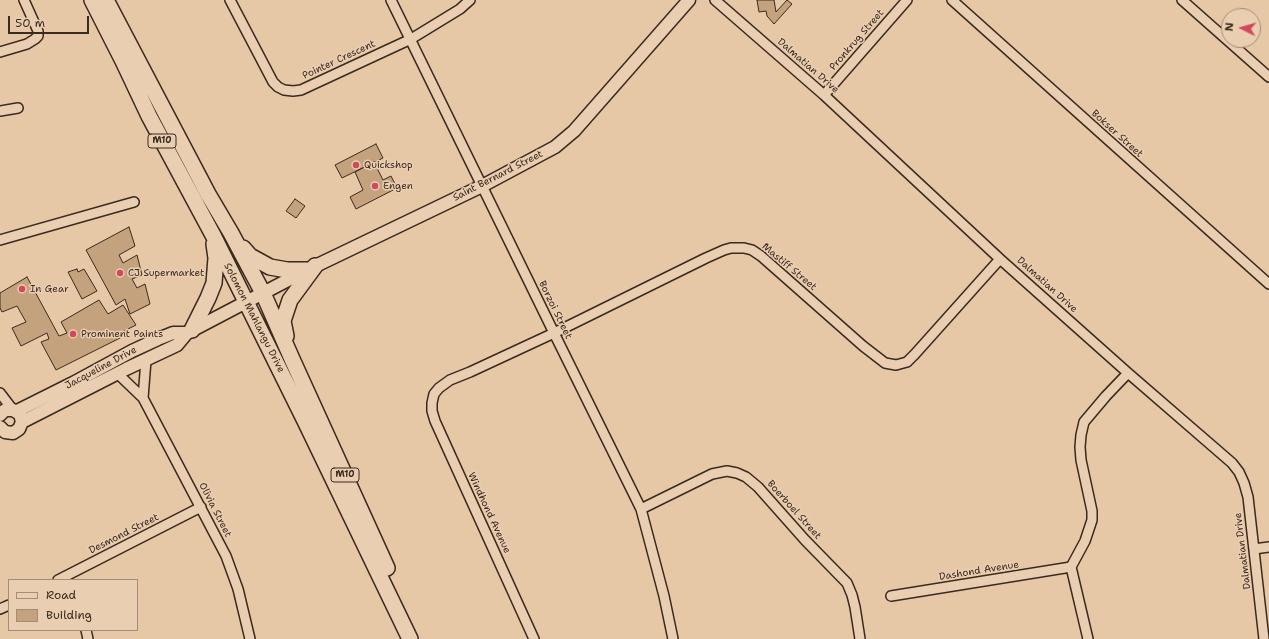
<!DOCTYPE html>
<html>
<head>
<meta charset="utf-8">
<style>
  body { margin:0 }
  #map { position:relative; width:1269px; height:639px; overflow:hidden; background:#e6c8a7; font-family:"Shantell Sans",sans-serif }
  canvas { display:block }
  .legend { position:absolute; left:8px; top:579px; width:130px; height:52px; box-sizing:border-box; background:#eaceb1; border:1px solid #a48c76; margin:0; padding:5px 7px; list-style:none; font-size:12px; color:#3b2a1e }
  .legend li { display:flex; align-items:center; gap:8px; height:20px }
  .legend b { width:20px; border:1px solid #a48c76 }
  .north { position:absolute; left:1221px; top:8px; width:40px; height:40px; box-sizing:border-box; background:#eaceb1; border:1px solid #a48c76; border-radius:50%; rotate:275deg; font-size:11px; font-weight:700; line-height:16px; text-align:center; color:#3b2a1e }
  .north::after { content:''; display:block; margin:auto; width:14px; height:18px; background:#d1495b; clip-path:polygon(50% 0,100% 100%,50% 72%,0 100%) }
  .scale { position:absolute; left:8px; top:16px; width:81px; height:18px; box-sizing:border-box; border:2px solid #3b2a1e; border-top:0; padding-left:5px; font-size:12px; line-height:14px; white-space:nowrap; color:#3b2a1e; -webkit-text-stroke:3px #eaceb1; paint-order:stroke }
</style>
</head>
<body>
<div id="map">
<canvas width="1269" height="639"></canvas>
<ul class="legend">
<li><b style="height:5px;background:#eaceb1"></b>Road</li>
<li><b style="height:11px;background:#c4a27d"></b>Building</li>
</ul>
<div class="north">N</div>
<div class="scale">50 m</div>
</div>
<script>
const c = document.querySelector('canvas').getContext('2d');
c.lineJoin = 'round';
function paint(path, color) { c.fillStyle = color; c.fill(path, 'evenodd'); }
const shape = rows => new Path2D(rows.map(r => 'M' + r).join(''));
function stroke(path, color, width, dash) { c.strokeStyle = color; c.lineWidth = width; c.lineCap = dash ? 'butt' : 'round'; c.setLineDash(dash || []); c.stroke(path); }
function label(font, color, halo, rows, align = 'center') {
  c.font = font + ' "Shantell Sans",sans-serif'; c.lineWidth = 3; c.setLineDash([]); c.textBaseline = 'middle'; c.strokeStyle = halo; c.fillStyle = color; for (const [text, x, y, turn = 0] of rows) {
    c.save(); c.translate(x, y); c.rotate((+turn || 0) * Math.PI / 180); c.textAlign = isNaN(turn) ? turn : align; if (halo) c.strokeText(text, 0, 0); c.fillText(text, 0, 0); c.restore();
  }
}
const building = shape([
  [757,0,774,0,776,12,787,0,792,4,774,24,767,16,766,11,759,12,757,0],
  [376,144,383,158,342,178,335,165,376,144],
  [374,162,383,180,391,176,397,188,356,209,350,197,363,190,355,172,374,162],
  [295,199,305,206,296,218,286,211,295,199],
  [129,227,135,246,119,255,123,263,137,255,142,275,132,279,137,288,145,284,150,304,130,314,125,299,116,305,86,250,129,227],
  [77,269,78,272,84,269,97,291,82,299,68,272,77,269],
  [27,277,59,336,67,333,61,322,99,300,108,314,123,305,136,325,122,332,124,336,56,370,41,342,49,339,47,333,21,346,12,328,26,322,17,306,2,312,0,308,0,293,27,277]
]);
const minor = shape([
  [230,0,273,82,278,87,284,90,293,91,301,90,411,39,460,9,470,0],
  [391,0,554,333,641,509,664,596,673,639],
  [715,0,824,95,1000,259,1128,373,1232,463,1239,472,1244,483,1248,497,1264,639],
  [952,0,1269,284],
  [1182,0,1269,77],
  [0,52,27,44,35,39,38,36,38,31,24,0],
  [824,95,907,0],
  [0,111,18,108],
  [0,240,134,202],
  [117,373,143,398,226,556,238,589,250,639],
  [0,393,13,410],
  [143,398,146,360],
  [641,509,712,474,727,471,737,473,746,477,758,487,805,540,847,583,852,595,855,607,860,639],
  [1254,549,1269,547],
  [58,580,201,507],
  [891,596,1071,567],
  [0,609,9,605],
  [86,630,88,639],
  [534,639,435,421,432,411,432,403,434,394,439,388,450,380,470,372,554,333,706,258,724,250,731,248,744,248,752,250,761,256,863,346,885,363,896,365,907,362,915,354,1000,259],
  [1088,639,1071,567,1085,541,1092,520,1092,511,1081,460,1080,447,1081,435,1084,422,1106,396,1128,373]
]);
const tertiary = shape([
  [17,411,73,383,132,351,158,339,173,333,187,333],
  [0,415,5,410,13,410,20,414,22,422,19,429,13,433,5,432,0,427],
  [22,422,126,369,177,345,187,333,307,270,482,186,555,147,574,131,689,0]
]);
const primary = shape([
  [92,0,123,61,149,116,214,237,306,423,410,639],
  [106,0,208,194,231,233,263,293,292,359,387,568],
  [243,248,250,256,270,267,287,270,307,270],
  [192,330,208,298,214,283,216,258,214,244],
  [286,336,283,321,290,300,315,266]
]);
const markers = [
  [356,165,4,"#d1495b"],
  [375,186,4,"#d1495b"],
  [120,273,4,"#d1495b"],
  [22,289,4,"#d1495b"],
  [73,334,4,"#d1495b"]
];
const shields = [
  [162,141,28],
  [345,475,28]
];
const shieldNames = [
  ["M10",162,141],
  ["M10",345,475]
];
const streetNames = [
  ["Pronkrug Street",857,40,-49],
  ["Pointer Crescent",339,60,-25],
  ["Dalmatian Drive",808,66,41],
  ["Bokser Street",1117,134,42],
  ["Saint Bernard Street",498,176,-27],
  ["Mastiff Street",789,267,40],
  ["Dalmatian Drive",1047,285,42],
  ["Borzoi Street",555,310,64],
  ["Solomon Mahlangu Drive",254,318,63],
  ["Jacqueline Drive",101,368,-28],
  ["Olivia Street",215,510,63],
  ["Boerboel Street",794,510,48],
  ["Windhond Avenue",489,513,65],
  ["Desmond Street",124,534,-27],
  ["Dalmatian Drive",1243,551,-97],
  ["Dashond Avenue",979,571,-9]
];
const poiNames = [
  ["Quickshop",364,165],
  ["Engen",383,186],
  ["CJ Supermarket",128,273],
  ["In Gear",30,289],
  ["Prominent Paints",81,334]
];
paint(building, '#c4a27d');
stroke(building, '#3b2a1e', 1);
stroke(minor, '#3b2a1e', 12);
stroke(tertiary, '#3b2a1e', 15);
stroke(primary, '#3b2a1e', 18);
stroke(minor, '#eaceb1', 9);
stroke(tertiary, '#eaceb1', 12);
stroke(primary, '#eaceb1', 15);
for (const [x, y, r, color] of markers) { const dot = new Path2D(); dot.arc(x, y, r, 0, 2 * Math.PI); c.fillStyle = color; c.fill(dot); stroke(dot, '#eaceb1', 1.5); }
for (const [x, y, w] of shields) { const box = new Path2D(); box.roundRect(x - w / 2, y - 7, w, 14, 3); c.fillStyle = '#eaceb1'; c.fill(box); stroke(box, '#3b2a1e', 1); }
label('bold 9px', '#3b2a1e', null, shieldNames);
label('10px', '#3b2a1e', '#eaceb1', streetNames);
label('10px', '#3b2a1e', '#eaceb1', poiNames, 'left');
</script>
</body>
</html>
